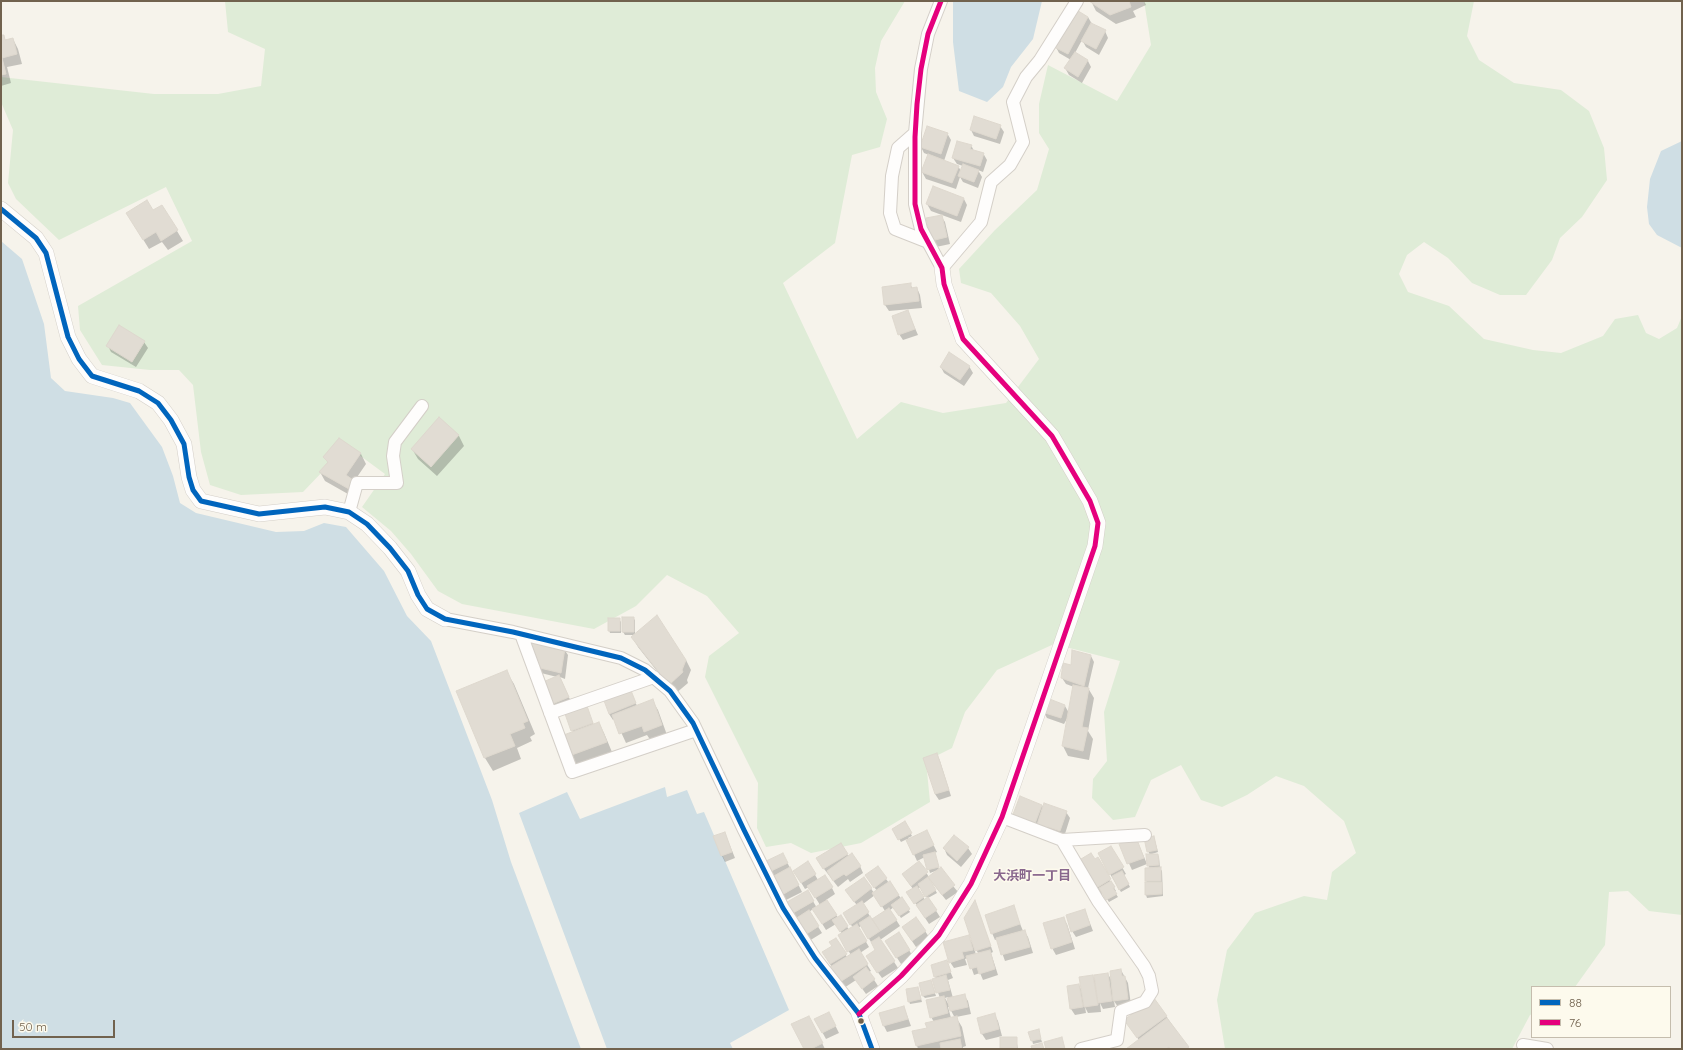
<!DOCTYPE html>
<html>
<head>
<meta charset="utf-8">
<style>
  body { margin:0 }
  #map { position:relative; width:1683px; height:1050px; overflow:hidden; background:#f6f3eb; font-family:Quicksand,sans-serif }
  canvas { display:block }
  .frame { position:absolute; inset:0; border:2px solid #71624e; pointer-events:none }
  .legend { position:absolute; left:1531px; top:986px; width:140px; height:52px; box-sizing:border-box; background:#fdfaed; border:1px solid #c5bdad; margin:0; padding:5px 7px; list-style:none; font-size:12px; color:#71624e }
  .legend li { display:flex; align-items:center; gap:8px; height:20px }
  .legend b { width:20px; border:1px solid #c5bdad }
  .scale { position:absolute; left:12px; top:1020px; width:103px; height:18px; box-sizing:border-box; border:2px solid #71624e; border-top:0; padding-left:5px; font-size:12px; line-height:14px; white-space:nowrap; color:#71624e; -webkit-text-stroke:3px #fdfaed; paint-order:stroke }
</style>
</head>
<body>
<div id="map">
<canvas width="1683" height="1050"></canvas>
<div class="frame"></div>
<ul class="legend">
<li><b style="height:5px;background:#0065bd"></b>88</li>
<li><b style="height:5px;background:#e5007d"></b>76</li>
</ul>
<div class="scale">50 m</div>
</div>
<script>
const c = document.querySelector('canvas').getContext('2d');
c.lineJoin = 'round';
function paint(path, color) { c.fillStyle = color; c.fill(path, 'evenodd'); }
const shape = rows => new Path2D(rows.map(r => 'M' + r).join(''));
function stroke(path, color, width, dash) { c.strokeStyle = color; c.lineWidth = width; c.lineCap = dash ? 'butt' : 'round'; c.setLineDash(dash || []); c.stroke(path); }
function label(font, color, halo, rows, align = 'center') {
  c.font = font + ' Quicksand,"Noto Sans JP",sans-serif'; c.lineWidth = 3; c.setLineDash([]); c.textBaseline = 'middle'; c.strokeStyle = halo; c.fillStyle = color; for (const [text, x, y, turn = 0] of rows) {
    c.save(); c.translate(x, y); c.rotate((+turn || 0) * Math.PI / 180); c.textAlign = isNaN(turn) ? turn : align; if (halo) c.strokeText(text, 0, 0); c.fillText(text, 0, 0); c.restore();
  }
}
const green = shape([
  [225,1,905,1,881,41,875,68,876,92,887,119,880,147,852,155,835,243,783,283,857,439,901,402,943,413,1006,403,1039,359,1020,326,991,293,961,283,959,269,995,230,1037,190,1049,149,1039,133,1039,104,1048,65,1117,101,1151,45,1144,1,1474,1,1467,36,1479,60,1514,83,1561,90,1589,111,1604,148,1607,180,1582,217,1560,238,1552,260,1526,295,1500,295,1472,283,1448,258,1424,242,1407,255,1399,274,1408,292,1449,306,1484,339,1533,350,1561,353,1603,336,1615,319,1638,315,1646,333,1659,339,1677,328,1682,316,1682,915,1649,911,1628,891,1609,892,1605,945,1575,987,1532,987,1532,1014,1530,1015,1512,1049,1225,1049,1217,1000,1227,950,1255,913,1304,896,1327,900,1332,872,1356,853,1344,821,1304,786,1276,776,1247,795,1222,807,1201,800,1181,765,1151,780,1135,817,1113,820,1092,798,1093,779,1107,761,1104,712,1120,661,1054,644,997,670,965,712,952,748,926,761,930,802,861,843,811,853,791,843,766,847,757,828,758,783,705,677,709,656,739,633,707,596,667,575,636,606,594,629,462,604,438,591,411,554,391,531,362,507,385,474,347,446,303,492,241,495,210,485,201,452,193,385,179,370,150,370,102,365,80,330,78,306,192,241,166,187,59,240,16,199,8,183,13,130,1,102,1,77,154,94,218,94,261,86,265,49,228,32]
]);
const water = shape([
  [953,1,1042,1,1033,39,1011,67,1003,87,987,102,959,91,953,42],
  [1682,141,1682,248,1657,235,1649,224,1647,207,1650,179,1661,151],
  [1,241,22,259,44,324,51,378,65,391,113,398,130,403,162,447,173,476,180,503,196,513,276,532,304,531,324,523,346,527,384,571,407,616,431,641,492,800,511,862,581,1049,1,1049],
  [665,787,667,797,687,790,697,814,704,812,789,1010,730,1043,733,1049,607,1049,519,813,567,792,580,819]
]);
const shadow = shape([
  [1091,1,1144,1,1146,5,1133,11,1136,17,1116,24,1096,11],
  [1088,17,1092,24,1105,31,1108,38,1099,55,1086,47,1082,40,1075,53,1088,61,1091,67,1082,83,1069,75,1065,68,1071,60,1059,53,1056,47],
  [3,36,6,41,13,39,18,49,22,64,7,67,11,83,1,86,1,37],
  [1000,126,1004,132,1000,144,974,136,971,130],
  [947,133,951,140,944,161,958,166,961,171,963,166,957,164,953,158,971,145,974,151,983,153,987,160,983,172,978,170,982,177,978,188,963,182,960,177,956,189,926,179,922,172,929,155,924,153,921,147],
  [933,187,964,199,967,205,961,222,931,211,927,204],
  [162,206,183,241,168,250,162,242,149,249,133,223],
  [941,216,945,222,950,244,936,247,932,241],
  [910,284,913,289,917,288,920,295,922,308,889,311,885,305,883,287],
  [908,312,918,335,903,340,899,334],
  [144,342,148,348,136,367,111,352,108,346],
  [969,366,973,373,964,386,944,373,941,367],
  [439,419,459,436,464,446,437,476,418,459,412,449],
  [339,440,361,454,366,464,353,483,355,498,325,481,320,472,328,463,324,457],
  [633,618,635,620,635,635,686,660,691,670,687,680,688,683,675,694,638,647,632,637,635,635,625,635,623,632],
  [619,619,621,622,621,633,610,633,609,630],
  [564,649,568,655,565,679,560,677,572,704,555,711,551,704,557,677,541,673,537,666],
  [1091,656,1094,662,1088,688,1094,698,1088,731,1093,739,1089,760,1068,756,1063,746,1069,715,1064,724,1047,718,1043,711,1065,706,1069,713,1074,687,1066,684,1062,678,1071,666],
  [506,671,514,684,535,734,530,737,532,741,517,748,521,759,493,771,485,758,458,692],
  [630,689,637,706,652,700,658,710,667,735,651,741,647,735,626,743,615,719,613,720,609,714],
  [585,705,594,725,599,723,604,733,612,752,576,766,570,756,573,732,572,730],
  [937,754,940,761,951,796,939,800,935,794],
  [1042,805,1044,809,1066,812,1070,818,1064,837,1016,824],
  [905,823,912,836,908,838,909,840,930,838,937,852,934,853,939,869,958,892,946,900,930,880,929,880,937,893,928,898,940,917,929,924,908,892,913,889,903,875,919,862,929,877,938,870,930,873,925,857,917,861,907,839,901,842,893,829],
  [921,887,927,898,925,900,918,889],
  [725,833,735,858,725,862,722,856],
  [954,836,968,848,972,854,961,867,947,855,944,848],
  [1154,837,1158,852,1152,854,1152,855,1158,855,1159,857,1160,868,1162,871,1163,896,1147,898,1146,895,1146,883,1148,883,1146,881,1150,869,1148,865,1150,855,1148,851],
  [840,844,849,857,860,866,863,873,850,882,848,879,838,887,821,865],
  [1120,844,1139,845,1147,864,1132,870],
  [1111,848,1126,874,1124,875,1130,887,1121,892,1110,874],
  [1097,859,1116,891,1114,891,1118,897,1109,902,1103,893,1098,896,1094,861],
  [786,860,802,892,786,900,770,872],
  [808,863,818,880,832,888,835,894,826,900,838,918,841,916,849,930,853,928,848,920,857,905,850,897,864,878,874,893,877,891,870,881,877,867,889,883,890,882,910,912,901,918,894,907,890,910,900,926,880,940,898,968,882,978,871,963,876,950,861,926,858,928,869,947,860,953,871,971,869,972,878,986,866,994,856,980,844,988,827,959,836,939,847,957,851,955,839,936,842,934,836,924,826,930,813,909,809,912,822,933,809,941,788,902,807,891,817,908,820,905,809,887,805,889,794,871],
  [875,895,885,911,872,920,863,904],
  [975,902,993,952,991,953,998,975,983,980,980,973,974,975,968,958,965,959,967,965,954,968,950,962,968,936,973,944,976,955,979,954,976,950],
  [1013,906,1023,931,1024,931,1028,937,1033,953,1005,961,997,939,995,940,992,933],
  [1085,910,1093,931,1076,937,1072,931],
  [1063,918,1067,924,1075,949,1056,955,1052,948],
  [903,928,925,931,929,937,916,947],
  [890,947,909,950,913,957,901,964],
  [946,961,953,978,948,980,953,998,964,995,968,1001,971,1014,956,1017,962,1027,966,1046,963,1047,963,1049,918,1049,913,1032,928,1029,934,1022,931,1017,940,998,933,979,936,979,935,976],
  [948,997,950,1007,945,998],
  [948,1007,949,1007,955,1018,951,1018],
  [1121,970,1128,983,1131,1005,1118,1007,1114,1001,1115,1007,1103,1009,1100,1003,1101,1012,1088,1013,1085,1007,1086,1013,1075,1015,1071,1009,1068,987,1079,985,1082,991,1093,976,1096,982,1108,974,1112,981],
  [931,981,936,996,925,998,923,996],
  [918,988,922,1002,910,1004,909,1001],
  [904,1007,911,1026,887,1032,884,1026,880,1013],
  [994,1014,998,1021,1002,1036,986,1040,982,1034,978,1019],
  [1166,1016,1189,1049,1127,1049,1139,1040,1125,1020],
  [815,1019,832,1019,839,1033,826,1039],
  [812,1023,825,1049,805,1049],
  [1038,1030,1042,1042,1033,1044,1030,1032],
  [1016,1038,1018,1049,1002,1049,1001,1048]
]);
const building = shape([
  [1089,1,1129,1,1131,7,1110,15,1089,1],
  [1075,9,1088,17,1068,54,1054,47,1075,9],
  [1091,23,1106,30,1096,49,1081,41,1091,23],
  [1,35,4,35,5,40,13,38,17,54,2,58,6,74,1,75,1,35],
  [1075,52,1088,60,1078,77,1064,68,1075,52],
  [974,116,1001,125,996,139,970,130,974,116],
  [927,126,948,133,941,154,920,147,927,126],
  [957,141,972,145,970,149,984,153,980,166,952,158,957,141],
  [928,154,959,166,952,183,921,172,928,154],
  [963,164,979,170,974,182,958,176,963,164],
  [933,186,964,198,957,216,926,204,933,186],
  [147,200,153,210,162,205,178,230,161,241,156,232,143,240,126,213,147,200],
  [942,215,947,237,931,241,926,218,942,215],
  [911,283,911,288,917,287,919,301,884,305,882,287,911,283],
  [908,310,915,329,898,335,892,316,908,310],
  [119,325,145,341,132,362,106,346,119,325],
  [949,352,970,366,960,380,940,367,949,352],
  [439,417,459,435,431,467,411,449,439,417],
  [339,438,361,453,346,475,353,480,349,489,319,472,328,462,323,457,339,438],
  [657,615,686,660,682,670,683,672,669,685,631,637,657,615],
  [622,617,634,617,634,632,622,632,622,617],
  [608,618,620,618,620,631,608,631,608,618],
  [529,641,565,648,561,673,536,667,529,641],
  [1072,650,1091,655,1084,686,1061,678,1063,663,1071,665,1072,650],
  [507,670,528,721,523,723,525,728,510,734,515,746,484,758,456,691,507,670],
  [559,675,569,697,550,705,541,683,559,675],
  [1073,685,1089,688,1082,727,1088,728,1083,751,1062,746,1073,685],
  [630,688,636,703,609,714,603,698,630,688],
  [1047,698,1065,705,1061,718,1042,712,1047,698],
  [653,699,662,725,644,732,642,726,619,734,612,715,653,699],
  [586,703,593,723,571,731,564,711,586,703],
  [599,722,607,742,569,756,561,736,599,722],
  [937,753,949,790,935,794,923,758,937,753],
  [1020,796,1042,805,1034,826,1012,817,1020,796],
  [1044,803,1067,811,1060,831,1048,827,1046,831,1036,828,1044,803],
  [905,821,912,833,898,840,892,829,905,821],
  [927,830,934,845,913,855,906,840,927,830],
  [725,832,732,852,721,856,713,836,725,832],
  [954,835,969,847,957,861,943,848,954,835],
  [1154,836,1157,850,1147,852,1144,838,1154,836],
  [1136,837,1144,858,1127,864,1119,844,1136,837],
  [841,843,848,854,823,869,816,858,841,843],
  [1111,846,1124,867,1109,875,1098,853,1111,846],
  [935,852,939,867,927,870,923,855,935,852],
  [783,853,788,863,769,872,764,862,783,853],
  [852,853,861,866,846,876,844,874,833,881,827,871,852,853],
  [1091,853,1095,859,1098,857,1111,879,1093,890,1076,862,1091,853],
  [1146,854,1158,854,1159,865,1147,866,1146,854],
  [808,861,816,874,801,883,793,871,808,861],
  [919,861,928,872,911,886,902,874,919,861],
  [878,866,887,878,874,888,865,875,878,866],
  [790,867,799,885,782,895,772,877,790,867],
  [941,867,955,885,942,895,928,877,941,867],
  [1161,867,1161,881,1145,881,1145,868,1161,867],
  [1122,871,1129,884,1119,890,1112,876,1122,871],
  [825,875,833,887,815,898,807,886,825,875],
  [864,877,872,888,854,902,845,890,864,877],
  [928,877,936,890,925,897,918,884,928,877],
  [890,881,899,895,881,907,872,893,890,881],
  [1111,881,1115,887,1113,888,1117,894,1106,900,1099,888,1111,881],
  [1145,882,1162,882,1162,894,1145,895,1145,882],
  [917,886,924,897,914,904,906,892,917,886],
  [808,890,814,901,793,913,787,902,808,890],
  [902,897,910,909,899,916,891,905,902,897],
  [928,897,937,910,925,918,916,905,928,897],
  [827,900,837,915,822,924,812,909,827,900],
  [975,900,991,946,975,951,964,918,975,900],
  [862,901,869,912,850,925,843,913,862,901],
  [1014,905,1020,924,991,934,985,915,1014,905],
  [889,908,897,920,880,931,872,919,889,908],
  [1085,909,1090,925,1071,932,1066,915,1085,909],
  [809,910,819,926,805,935,795,919,809,910],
  [841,915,848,926,840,932,832,920,841,915],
  [870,916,880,931,868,939,859,923,870,916],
  [916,917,926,931,912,941,902,927,916,917],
  [1064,917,1072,942,1051,949,1043,923,1064,917],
  [857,924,867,941,847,952,838,935,857,924],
  [1025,930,1030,947,1001,955,996,938,1025,930],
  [899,932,910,950,896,958,885,941,899,932],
  [969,935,973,950,962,952,964,958,949,963,943,942,969,935],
  [879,937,895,961,877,973,866,956,875,950,871,942,879,937],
  [836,938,847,954,830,964,822,952,832,946,829,942,836,938],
  [859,949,868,964,840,982,830,967,859,949],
  [990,950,995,969,979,974,977,967,970,969,966,956,990,950],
  [947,960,951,972,934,977,931,965,947,960],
  [866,967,875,979,862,989,853,977,866,967],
  [1121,969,1122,976,1125,976,1128,999,1113,1001,1110,971,1121,969],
  [1108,973,1112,1001,1098,1003,1094,975,1108,973],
  [946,975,950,990,936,993,932,979,946,975],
  [1093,975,1098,1005,1084,1007,1079,977,1093,975],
  [931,980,935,993,922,996,919,983,931,980],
  [1079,984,1083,1007,1070,1009,1067,986,1079,984],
  [918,987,921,999,908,1002,906,989,918,987],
  [965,994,968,1007,950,1011,947,998,965,994],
  [944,996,948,1013,930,1018,926,1000,944,996],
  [1154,998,1167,1016,1137,1038,1124,1020,1154,998],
  [904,1006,908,1019,883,1026,879,1013,904,1006],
  [829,1012,836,1026,822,1033,814,1019,829,1012],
  [995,1013,999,1029,981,1034,977,1018,995,1013],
  [809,1016,823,1043,811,1049,804,1049,791,1024,809,1016],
  [957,1016,961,1036,916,1046,912,1031,927,1028,925,1023,957,1016],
  [1167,1018,1189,1047,1186,1049,1171,1049,1169,1047,1166,1049,1126,1049,1167,1018],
  [1039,1029,1041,1039,1031,1041,1028,1032,1039,1029],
  [1000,1037,1017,1037,1017,1048,1000,1048,1000,1037],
  [1062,1037,1065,1049,1046,1049,1044,1042,1062,1037],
  [960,1039,962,1049,941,1049,940,1043,960,1039],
  [1042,1043,1044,1049,1032,1049,1031,1046,1042,1043]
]);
const minor = shape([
  [941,1,928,34,921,69,915,133,915,204,921,229,942,268,981,222,991,182,1010,165,1023,142,1013,102,1026,77,1040,60,1077,1],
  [915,133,898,148,892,176,890,213,895,229,928,242],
  [349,512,357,483,397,483,393,456,395,442,422,406],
  [445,619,513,632,621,658,645,670,670,691,693,723,744,830,783,908,815,958,859,1014],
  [521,634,572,772,696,730],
  [550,713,654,677],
  [1002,817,1062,840,1145,835],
  [1062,840,1098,901,1144,966,1149,976,1152,991,1145,1002,1121,1011,1117,1040,1081,1049],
  [1523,1045,1547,1049]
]);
const tertiary = shape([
  [1,209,36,238,46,253,68,337,79,359,92,376,139,391,158,403,171,420,184,444,189,477,193,490,201,501,259,514,325,507,349,512,367,524,390,548,408,571,418,595,427,609,445,619],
  [872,1049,859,1014,901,976,939,935,971,884,1002,817,1095,546,1098,523,1090,501,1052,436,963,339,944,284,942,268]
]);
const bus1 = shape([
  [1,209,36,238,46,253,68,337,79,359,92,376,139,391,158,403,171,420,184,444,189,477,193,490,201,501,259,514,325,507,349,512,367,524,390,548,408,571,418,595,427,609,445,619,513,632,621,658,645,670,670,691,693,723,744,830,783,908,815,958,859,1014,872,1049]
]);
const bus2 = shape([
  [859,1014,901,976,939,935,971,884,1002,817,1095,546,1098,523,1090,501,1052,436,963,339,944,284,942,268,921,229,915,204,915,137,917,104,921,69,928,34,941,1]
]);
const markers = [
  [861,1021,3.5,"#71624e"]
];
const neighbourhoodNames = [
  ["大浜町一丁目",1032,876]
];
paint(green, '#dfecd7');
paint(water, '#cfdee4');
paint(shadow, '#0003');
paint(building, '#e1dcd3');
stroke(building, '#ded8ce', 1);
stroke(minor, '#d4cfc8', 14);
stroke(tertiary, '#d4cfc8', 16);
stroke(minor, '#fefdfc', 12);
stroke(tertiary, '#fefdfc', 15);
stroke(bus1, '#0065bd', 5);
stroke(bus2, '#e5007d', 5);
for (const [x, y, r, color] of markers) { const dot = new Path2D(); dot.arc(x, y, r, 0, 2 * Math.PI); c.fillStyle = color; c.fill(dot); stroke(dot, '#fdfaed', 1.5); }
label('bold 13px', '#88668d', '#fdfaed', neighbourhoodNames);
</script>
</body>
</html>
